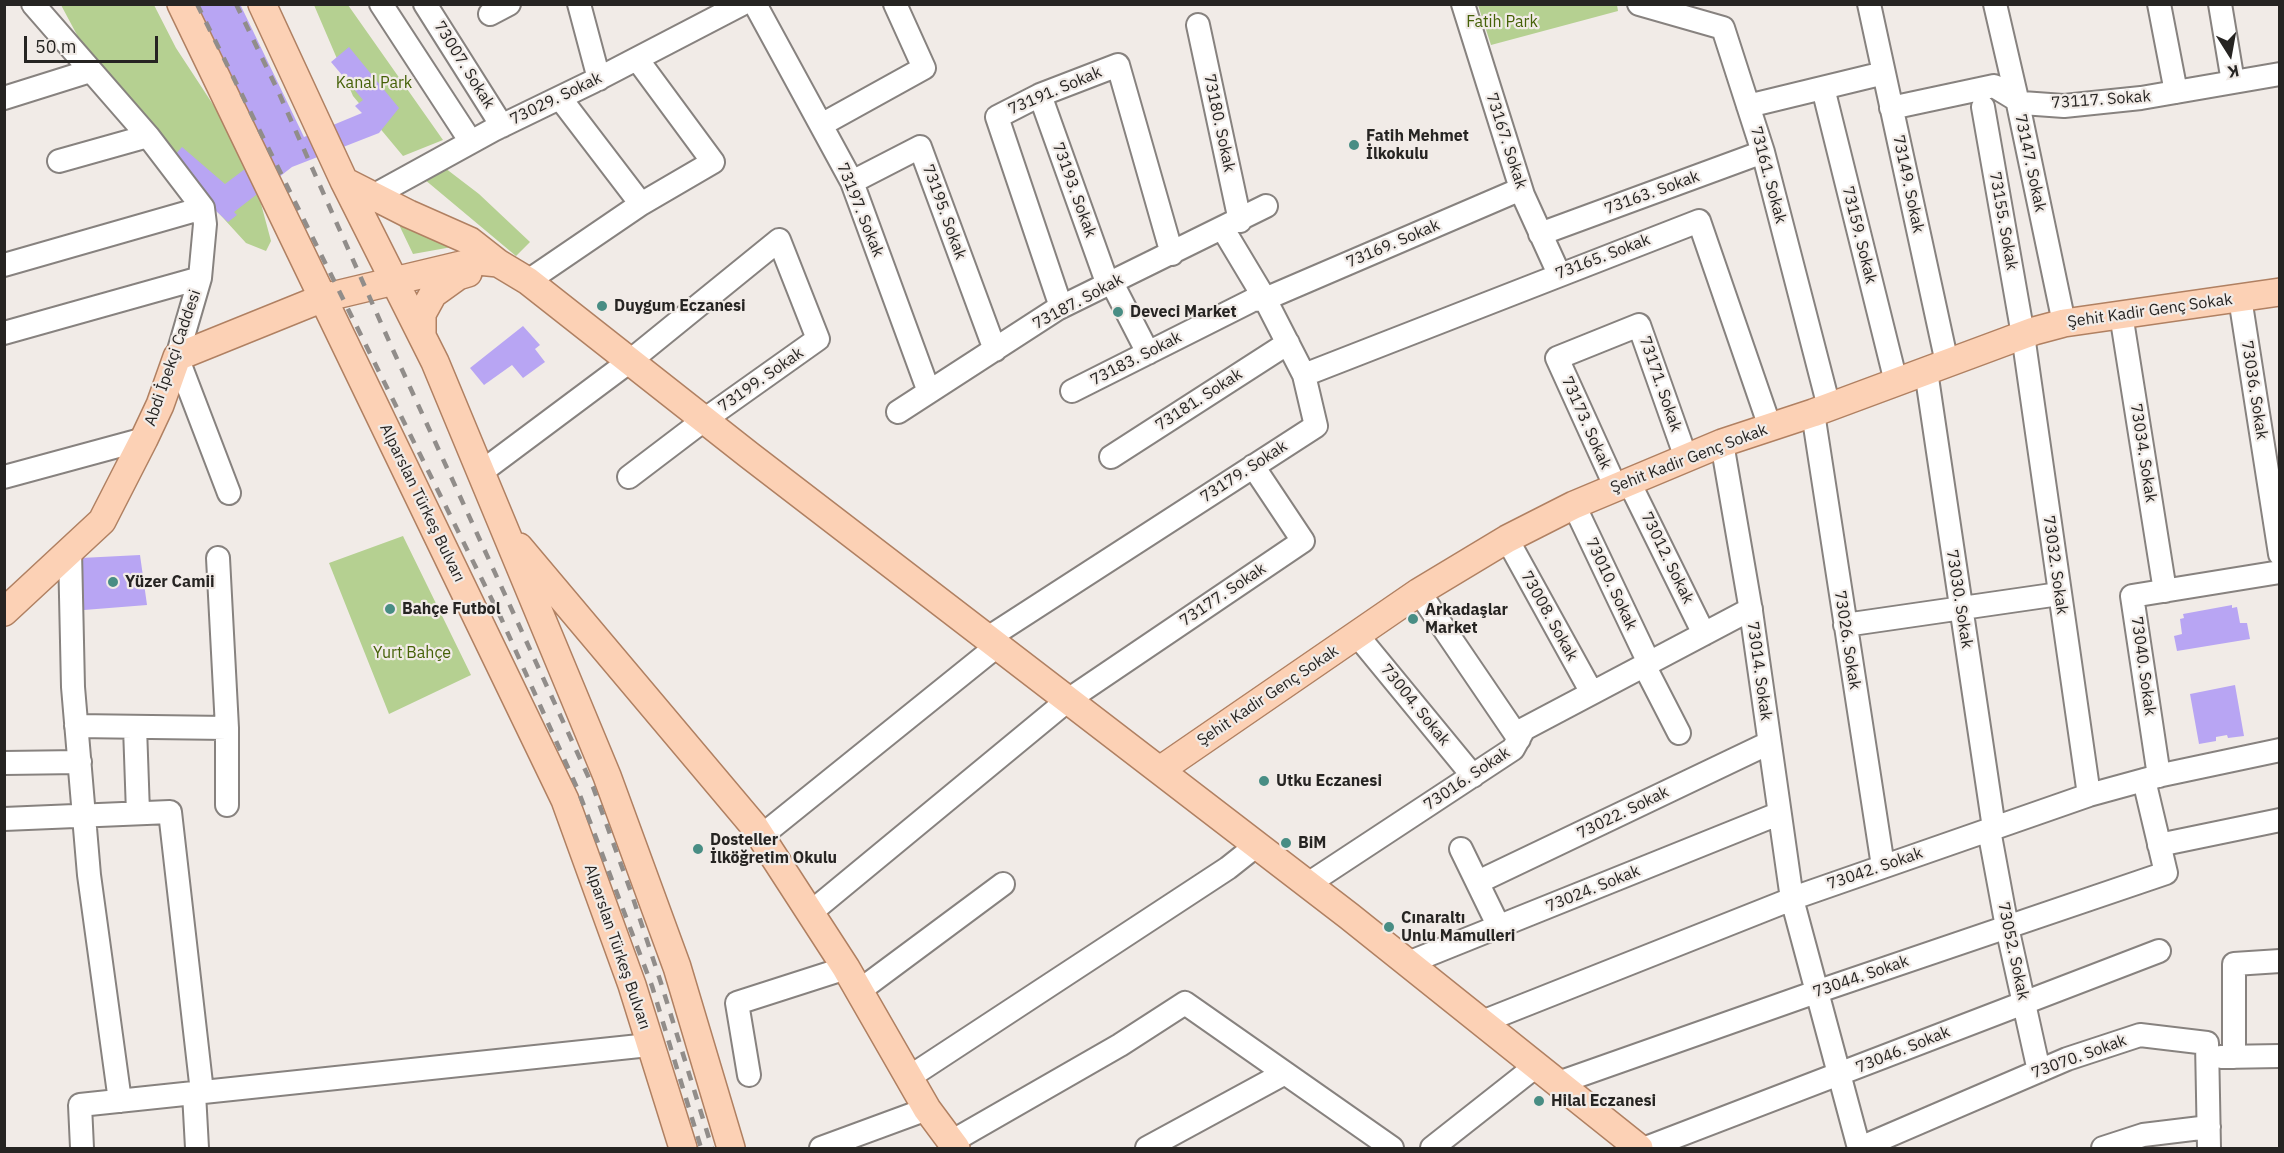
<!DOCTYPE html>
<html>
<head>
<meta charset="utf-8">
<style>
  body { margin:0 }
  #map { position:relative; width:2284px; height:1153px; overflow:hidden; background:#f1ebe7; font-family:"IBM Plex Sans",sans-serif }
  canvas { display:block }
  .frame { position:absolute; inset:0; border:6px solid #262422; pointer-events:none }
  .north { position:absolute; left:2200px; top:24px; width:60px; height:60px; -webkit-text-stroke:4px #f1ebe7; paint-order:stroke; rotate:169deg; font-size:16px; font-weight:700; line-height:24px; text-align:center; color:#262422 }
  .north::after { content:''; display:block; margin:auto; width:21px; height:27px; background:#262422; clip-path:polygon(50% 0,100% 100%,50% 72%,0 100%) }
  .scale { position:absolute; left:24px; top:36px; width:134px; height:27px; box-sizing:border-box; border:3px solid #262422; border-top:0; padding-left:8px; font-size:18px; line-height:21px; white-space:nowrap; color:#262422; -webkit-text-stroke:4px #f1ebe7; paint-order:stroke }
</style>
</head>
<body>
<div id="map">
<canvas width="2284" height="1153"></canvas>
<div class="frame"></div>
<div class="north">K</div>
<div class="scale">50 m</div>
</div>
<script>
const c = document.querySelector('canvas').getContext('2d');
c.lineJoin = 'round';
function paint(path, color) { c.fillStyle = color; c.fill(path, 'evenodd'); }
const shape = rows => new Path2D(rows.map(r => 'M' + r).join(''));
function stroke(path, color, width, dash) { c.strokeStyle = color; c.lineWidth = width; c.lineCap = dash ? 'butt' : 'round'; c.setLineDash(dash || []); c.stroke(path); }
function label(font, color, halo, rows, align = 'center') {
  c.font = font + ' "IBM Plex Sans",sans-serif'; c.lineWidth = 4.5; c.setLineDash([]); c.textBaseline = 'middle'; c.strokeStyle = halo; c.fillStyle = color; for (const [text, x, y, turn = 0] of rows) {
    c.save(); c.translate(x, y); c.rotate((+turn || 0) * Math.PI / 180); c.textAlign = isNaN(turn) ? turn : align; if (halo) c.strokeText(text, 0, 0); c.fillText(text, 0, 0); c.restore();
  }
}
const green = shape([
  [61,5,154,5,176,48,231,132,260,200,271,241,266,251,246,243,107,91],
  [314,5,348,5,443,140,403,156,353,96],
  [1617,5,1618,11,1491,45,1478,5],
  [445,168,479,194,530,242,516,256,418,174],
  [379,183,452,247,413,254],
  [403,536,471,675,389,714,329,563]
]);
const building = shape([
  [192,4,240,4,304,137,362,113,355,106,363,100,331,62,349,47,399,108,379,133,292,167,234,212,237,215,228,222,166,165,182,147,225,184,265,154],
  [523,326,540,345,535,349,545,362,523,378,512,365,484,385,470,368],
  [140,555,147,605,84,610,81,558],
  [2232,605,2232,608,2237,607,2240,623,2247,623,2250,639,2177,651,2174,636,2182,634,2180,619,2184,618,2183,614],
  [2235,685,2244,736,2228,738,2227,735,2216,737,2216,741,2199,744,2190,694]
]);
const minor = shape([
  [33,4,148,136,203,208,205,224,200,278,177,357,229,493],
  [381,4,471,142],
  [425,4,502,126],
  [579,4,599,79],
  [755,4,852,182,929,392],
  [1463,4,1523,195,1559,274],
  [1639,4,1723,28,1763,152,1829,407],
  [1869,4,1947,363],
  [1995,4,2017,99,2064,323],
  [2159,4,2176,92],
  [2220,4,2233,82],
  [490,14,509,4],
  [1198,25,1240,221],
  [1823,88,1896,382],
  [1040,95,1108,285],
  [4,98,90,71],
  [560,98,641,204],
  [1748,106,1884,73],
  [1983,107,2023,335,2089,795],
  [1891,108,1994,86,2022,103,2064,106,2141,98,2280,74],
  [821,125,924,68,895,4],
  [59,161,148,136],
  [852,182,920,147,995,350],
  [373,196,493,130,594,81,742,4],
  [1540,234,1763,152],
  [4,265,203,208],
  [528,281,641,204,713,162,637,59],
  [1112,283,1148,353],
  [2240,298,2280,554],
  [1061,307,997,117,1040,95,1118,65,1172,254],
  [2121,314,2165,591],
  [4,333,200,278],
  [1926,371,1994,828],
  [1304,375,1699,221,1770,427],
  [1072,391,1253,300,1265,299,1521,189],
  [898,412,1057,309,1266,206],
  [1813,413,1883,866],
  [1722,443,1751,611,1792,899,1859,1148],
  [1111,457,1288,343],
  [480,473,630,361,779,240,818,339,704,420,629,477],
  [4,477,144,439],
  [1629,482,1704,634],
  [1616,488,1557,358,1639,325,1686,458],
  [1574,505,1649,663],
  [1507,539,1592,693],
  [70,551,73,687,89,875,120,1101],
  [218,558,227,728,227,805],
  [1419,592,1519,739],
  [1845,625,2059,594],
  [1357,635,1473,776],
  [988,638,1316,426,1304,375,1265,299,1223,229],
  [1644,665,1679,733],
  [76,726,227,728],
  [135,727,138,813],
  [4,763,80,762],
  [2159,776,2132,596,2280,572],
  [4,819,170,812,202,1092],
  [1989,830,2007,927,2039,1071],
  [760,837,997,646],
  [2159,845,2280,820],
  [1461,849,1499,927],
  [1478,882,1769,743],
  [1308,884,1513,749,1524,729,1751,609],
  [810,913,1068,700,1303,541,1253,466],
  [1408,963,1778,814],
  [859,991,1003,884],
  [1482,1022,1802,895,2089,795,2162,775,2280,750],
  [2221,1057,2280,1056],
  [2234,1057,2234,964,2280,961],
  [749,1075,737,1003,846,968],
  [908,1078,1228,868,1257,845],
  [1558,1083,1816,992,2166,873,2144,780],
  [194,1093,197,1148],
  [951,1142,1120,1045,1185,1003,1392,1148],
  [82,1148,80,1105,649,1045],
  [821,1148,927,1109],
  [1147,1148,1285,1073],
  [1432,1148,1536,1066],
  [1646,1148,2159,951],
  [1860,1148,2067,1059,2140,1035,2207,1043,2209,1148],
  [2103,1148,2143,1135,2209,1127]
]);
const major = shape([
  [181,4,565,800,632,985,683,1148],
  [262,4,344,181,435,362,607,776,677,967,731,1148],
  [344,181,409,214,470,241,498,263,528,281,749,455,1349,916,1639,1148],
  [422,334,422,314,433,294,458,276,468,273],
  [519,547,754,826,846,968,927,1109,956,1148],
  [4,612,102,521,144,439,160,405,177,357,323,298,478,261,498,263],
  [1160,770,1419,592,1507,539,1574,505,1722,443,1813,413,2034,331,2064,323,2280,292]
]);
const rail = shape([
  [197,4,501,618,578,790,652,986,701,1148],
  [236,4,278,91,393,350,593,787,631,892,661,983,712,1148]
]);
const markers = [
  [1354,145,6,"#488d84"],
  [602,306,6,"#488d84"],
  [1118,312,6,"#488d84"],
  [113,582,6,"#488d84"],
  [390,609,6,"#488d84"],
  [1413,619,6,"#488d84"],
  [1264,781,6,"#488d84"],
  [1286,843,6,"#488d84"],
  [698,849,6,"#488d84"],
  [1389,927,6,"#488d84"],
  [1539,1101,6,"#488d84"]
];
const parkNames = [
  ["Fatih Park",1502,22],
  ["Kanal Park",374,83],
  ["Yurt Bahçe",412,653]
];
const streetNames = [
  ["73007. Sokak",464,65,58],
  ["73191. Sokak",1055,91,-23],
  ["73029. Sokak",556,99,-26],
  ["73117. Sokak",2101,100,-4],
  ["73180. Sokak",1219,123,78],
  ["73167. Sokak",1506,141,72],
  ["73147. Sokak",2030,163,78],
  ["73161. Sokak",1768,175,75],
  ["73149. Sokak",1908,184,78],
  ["73193. Sokak",1074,190,70],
  ["73163. Sokak",1652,193,-20],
  ["73197. Sokak",860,210,68],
  ["73195. Sokak",944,212,70],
  ["73155. Sokak",2003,221,80],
  ["73159. Sokak",1859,235,76],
  ["73169. Sokak",1393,244,-23],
  ["73165. Sokak",1603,257,-21],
  ["73187. Sokak",1078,302,-28],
  ["Şehit Kadir Genç Sokak",2150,311,-8],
  ["Abdi İpekçi Caddesi",173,358,-71],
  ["73183. Sokak",1136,359,-27],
  ["73199. Sokak",761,380,-35],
  ["73171. Sokak",1660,384,71],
  ["73036. Sokak",2254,390,81],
  ["73181. Sokak",1199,400,-33],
  ["73173. Sokak",1586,423,66],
  ["73034. Sokak",2143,453,81],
  ["Şehit Kadir Genç Sokak",1689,459,-21],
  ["73179. Sokak",1244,472,-33],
  ["Alparslan Türkeş Bulvarı",422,503,64],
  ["73012. Sokak",1667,558,64],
  ["73032. Sokak",2055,565,82],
  ["73010. Sokak",1611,584,65],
  ["73177. Sokak",1223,595,-34],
  ["73030. Sokak",1959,599,81],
  ["73008. Sokak",1549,616,61],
  ["73026. Sokak",1847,640,81],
  ["73040. Sokak",2143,666,82],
  ["73014. Sokak",1759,671,82],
  ["Şehit Kadir Genç Sokak",1268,696,-34],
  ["73004. Sokak",1415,705,51],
  ["73016. Sokak",1467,779,-34],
  ["73022. Sokak",1623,813,-26],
  ["73042. Sokak",1875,869,-19],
  ["73024. Sokak",1593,889,-22],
  ["Alparslan Türkeş Bulvarı",617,947,71],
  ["73052. Sokak",2013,951,78],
  ["73044. Sokak",1861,977,-19],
  ["73046. Sokak",1903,1050,-22],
  ["73070. Sokak",2079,1057,-20]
];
const poiNames = [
  ["Fatih Mehmet",1366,136],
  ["İlkokulu",1366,154],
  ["Duygum Eczanesi",614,306],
  ["Deveci Market",1130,312],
  ["Yüzer Camii",125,582],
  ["Bahçe Futbol",402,609],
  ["Arkadaşlar",1425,610],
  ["Market",1425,628],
  ["Utku Eczanesi",1276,781],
  ["Dosteller",710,840],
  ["İlköğretim Okulu",710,858],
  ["BiM",1298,843],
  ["Cınaraltı",1401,918],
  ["Unlu Mamulleri",1401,936],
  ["Hilal Eczanesi",1551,1101]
];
paint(green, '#b5d091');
paint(building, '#b8a5f3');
stroke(minor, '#87827f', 26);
stroke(major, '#b08062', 30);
stroke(minor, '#fff', 22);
stroke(major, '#fcd1b5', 27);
stroke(rail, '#918d8a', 4.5, [10, 10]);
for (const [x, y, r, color] of markers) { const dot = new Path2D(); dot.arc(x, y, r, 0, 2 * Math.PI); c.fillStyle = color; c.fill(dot); stroke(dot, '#f1ebe7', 2); }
label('16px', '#456107', '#f1ebe7', parkNames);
label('16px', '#262422', '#f1ebe7', streetNames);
label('bold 16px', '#262422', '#f1ebe7', poiNames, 'left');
</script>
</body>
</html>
